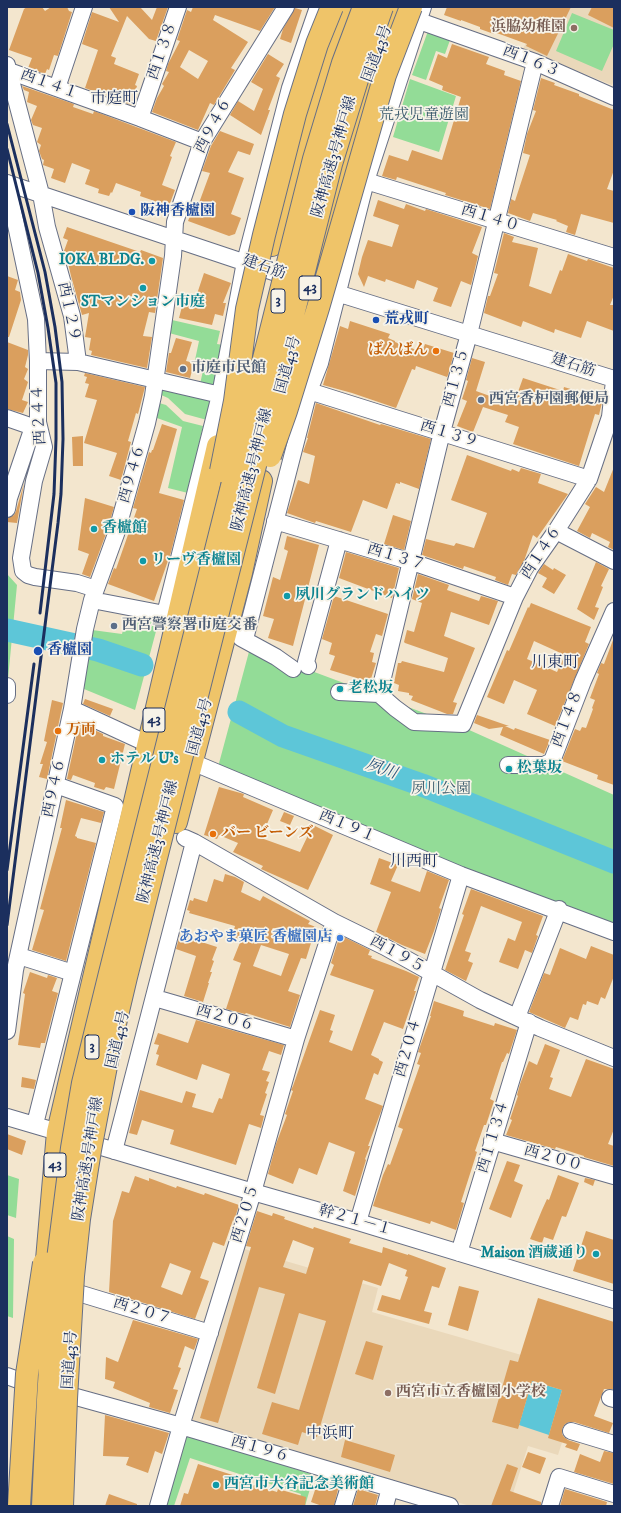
<!DOCTYPE html>
<html>
<head>
<meta charset="utf-8">
<style>
  body { margin:0 }
  #map { position:relative; width:621px; height:1513px; overflow:hidden; background:#f3e6ce; font-family:"IM FELL DW Pica",serif }
  canvas { display:block }
  .frame { position:absolute; inset:0; border:8px solid #1b2f5e; pointer-events:none }
</style>
</head>
<body>
<div id="map">
<canvas width="621" height="1513"></canvas>
<div class="frame"></div>
</div>
<script>
const c = document.querySelector('canvas').getContext('2d');
c.lineJoin = 'round';
function paint(path, color) { c.fillStyle = color; c.fill(path, 'evenodd'); }
const shape = rows => new Path2D(rows.map(r => 'M' + r).join(''));
function stroke(path, color, width, dash) { c.strokeStyle = color; c.lineWidth = width; c.lineCap = dash ? 'butt' : 'round'; c.setLineDash(dash || []); c.stroke(path); }
function label(font, color, halo, rows, align = 'center') {
  c.font = font + ' "IM FELL DW Pica","Noto Serif JP",serif'; c.lineWidth = 3.5; c.setLineDash([]); c.textBaseline = 'middle'; c.strokeStyle = halo; c.fillStyle = color; for (const [text, x, y, turn = 0] of rows) {
    c.save(); c.translate(x, y); c.rotate((+turn || 0) * Math.PI / 180); c.textAlign = isNaN(turn) ? turn : align; if (halo) c.strokeText(text, 0, 0); c.fillText(text, 0, 0); c.restore();
  }
}
const built = shape([
  [544,7,614,7,614,79,612,85,523,49],
  [241,1248,378,1288,372,1312,584,1373,558,1455,528,1446,509,1506,470,1506,193,1423,192,1413]
]);
const green = shape([
  [572,13,614,30,614,44,602,71,556,51],
  [428,31,450,40,445,54,436,51,426,80,412,75],
  [410,79,456,96,439,152,393,137],
  [172,320,220,331,217,344,223,345,215,387,200,384,205,362,195,360,199,341,169,333],
  [161,386,212,398,207,420,185,414,168,398,159,394],
  [159,403,166,405,183,421,203,426,188,493,168,488,182,427,157,418],
  [7,574,17,585,8,679,7,679],
  [126,617,159,620,135,710,84,689,92,630,122,634],
  [250,648,467,729,614,795,614,928,435,859,218,767],
  [7,1175,19,1179,16,1218,7,1215],
  [7,1236,14,1239,13,1318,7,1316],
  [189,1435,314,1475,305,1506,297,1506,301,1494,190,1458,174,1506,163,1506,183,1440]
]);
const water = shape([
  [532,1381,562,1390,549,1435,519,1425]
]);
const river = shape([
  [7,630,98,650,142,665],
  [239,712,283,736,422,785,614,862]
]);
const building = shape([
  [27,7,42,7,45,11,51,7,67,7,69,11,72,12,58,56,54,55,49,70,47,69,45,74,28,68,32,58,9,50,24,9],
  [109,7,140,7,152,20,157,7,168,7,156,41,149,39,127,16,111,56,116,58,114,64,139,74,135,85,137,86,134,95,137,97,134,106,85,88,98,50,82,44,92,12,119,22],
  [193,7,275,7,260,31,215,15,213,20,248,42,231,68,235,70,214,105,210,103,198,130,152,112,157,98,164,86,162,84,169,72,166,71,168,64,180,41,177,40,187,10,191,12],
  [189,50,208,61,198,79,180,67],
  [447,7,571,7,547,56,526,46,527,44,494,32,494,34,480,29,480,27,461,20,461,21,444,15],
  [592,7,614,7,614,28,588,15],
  [295,8,302,10,291,43,280,39,283,29],
  [452,44,489,57,486,64,505,71,504,75,521,81,490,209,445,195,446,193,397,177,396,180,382,176,389,155,408,161,412,150,442,160,461,97,442,90,443,86,429,80,438,54,447,58],
  [268,54,284,64,276,76,280,78,268,110,270,110,261,135,230,115,238,101,254,111,263,89,251,82],
  [541,78,555,83,554,85,579,94,579,96,614,110,614,170,607,189,614,191,614,223,581,214,575,235,566,232,568,226,556,221,557,220,533,213,530,221,508,213,511,199,515,201,530,155,523,153,527,134,536,111,533,110],
  [22,86,74,104,73,107,93,114,94,111,176,142,170,156,172,157,162,185,175,190,169,206,140,196,141,192,116,183,112,193,111,192,109,196,98,193,99,189,85,184,90,170,72,163,65,183,51,178,54,169,43,165,44,160,42,159,39,151,41,145,37,142,42,128,33,125,31,120,37,106,27,102,29,92,24,90],
  [220,131,254,144,250,155,238,151,228,172,244,178,231,214,241,218,235,234,229,236,188,221,193,209,196,211,210,173,202,171,211,146],
  [378,200,404,209,406,204,425,211,426,209,482,227,472,253,478,256,471,285,461,281,451,307,433,301,438,288,417,280,414,289,386,279,385,282,368,276,364,287,358,274,362,257,368,240,392,247,399,225,373,216],
  [67,227,140,252,141,250,163,258,155,313,149,312,143,336,152,337,147,368,91,355,92,351,89,350,91,338,85,337,89,313,82,315,71,276,68,263,67,262,70,254,64,251,68,240,63,238],
  [504,233,514,237,512,242,538,248,529,286,551,294,560,270,562,271,568,254,587,261,588,259,614,268,614,295,610,305,614,305,614,331,587,321,581,338,555,329,554,333,523,321,521,327,484,313,488,296,490,296,498,274,494,273],
  [204,273,231,283,223,303,226,303,223,316,215,314,212,325,179,318,185,295,196,297],
  [7,276,18,280,15,290,20,292,21,300,9,337,7,337],
  [350,321,390,334,388,338,395,341,395,342,422,352,425,344,454,353,448,375,447,377,416,366,415,370,412,369,396,408,352,393,323,385,340,326,348,329],
  [176,338,192,342,186,361,194,363,190,378,166,372,169,353,171,353],
  [7,342,28,350,28,355,25,367,28,369,24,379,28,382,22,400,28,402,23,413,7,409],
  [472,358,485,362,476,391,512,404,514,403,523,378,563,391,564,387,594,396,594,395,603,398,599,415,595,414,579,466,513,444,519,427,505,422,508,415,483,407,473,432,457,426,467,401,462,399,468,381,466,380],
  [85,373,145,387,138,414,136,413,128,441,131,442,121,480,109,476,117,453,84,443,97,400,85,397,89,384,85,383,87,377,84,376],
  [316,403,380,425,381,424,431,439,419,489,400,482,400,484,396,483,387,509,363,500,351,532,316,521,315,523,287,513,298,480,309,484,315,456,303,452,308,438,307,438],
  [162,424,177,429,159,493,184,500,171,552,154,601,108,584,114,568,116,569,137,509,133,508,149,452,151,453,152,450,153,450],
  [83,436,83,466,73,466,72,437],
  [467,455,511,471,512,469,519,472,521,468,541,474,538,483,568,494,537,538,533,535,524,561,516,575,512,574,508,585,495,580,496,577,464,566,463,569,422,555,426,539,454,546,456,543,474,548,487,513,451,500],
  [614,467,614,550,608,547,610,542,592,533,590,538,577,531,590,507,585,504,596,487,604,492],
  [24,483,17,523,7,522,7,518,14,515,16,511],
  [85,498,114,507,107,531,90,577,82,574,89,554,78,550],
  [393,515,411,521,404,550,384,544],
  [287,536,319,545,293,646,268,638,274,619,263,616,273,577,280,580,288,551,284,549],
  [346,552,399,568,392,598,339,578],
  [596,562,609,569,601,586,603,587,595,607,599,608,594,620,577,609],
  [544,564,553,570,554,568,566,575,554,594,542,587,547,578,538,573],
  [418,574,449,585,447,590,479,601,481,596,498,601,489,625,451,612,444,636,475,648,453,702,457,703,453,714,447,714,411,700,413,696,409,695,409,693,398,691,399,685,394,683,398,663,401,663,402,661,444,672,448,658,405,643,404,642,407,630,414,632,422,603,412,599],
  [334,596,388,614,382,636,376,634,370,652,374,653,372,662,376,663,370,682,330,670,335,656,329,654,332,643,322,639],
  [531,603,591,627,585,642,589,644,555,726,527,714,537,690,514,680,504,704,487,697,507,650,509,651,528,607,529,608],
  [534,641,565,655,557,672,527,659],
  [613,640,614,640,614,785,597,779,598,775,562,761,575,729,580,731,582,727,586,728,593,709,592,708,595,700,590,698,599,674,597,673,601,663,604,664],
  [85,699,113,709,110,716,83,704],
  [52,700,63,703,47,779,39,777,43,764,40,764,47,742,44,741],
  [477,715,509,726,505,726,514,730,515,728,550,740,544,754,500,735,503,727,489,729,474,723],
  [79,723,103,734,103,736,125,744,114,789,106,787,104,790,94,787,95,783,73,775,71,780,67,779],
  [219,787,244,794,243,797,273,810,261,838,300,852,313,825,333,835,308,890,261,869,263,866,233,852,238,843,219,835,217,839,204,835],
  [66,800,104,812,101,823,81,818,75,836,77,837,77,838,96,843,66,961,32,950,44,910,40,909,62,828,60,828],
  [284,812,294,816,290,825,280,821],
  [379,858,398,865,391,881,420,892,427,871,449,880,439,908,441,909,434,931,425,954,402,945,376,932,391,892,370,884],
  [225,874,235,877,244,882,241,892,260,901,263,896,310,921,308,924,316,927,306,959,301,958,288,991,300,995,290,1027,246,1013,245,1014,226,1009,241,963,233,960,241,940,232,937,235,926,189,913,190,911,187,910,190,900,193,901,194,898,207,902,214,879,223,882],
  [261,945,289,954,281,976,253,966],
  [471,889,543,916,536,935,538,936,532,953,525,950,518,969,499,962,508,938,515,941,522,922,481,906,465,951,471,953,468,961,473,963,466,981,445,970,464,915,462,914],
  [180,935,217,947,212,960,214,961,210,972,212,972,208,983,209,983,203,1002,184,996,196,956,176,949],
  [340,935,370,950,368,955,372,956,371,958,406,971,419,977,414,991,416,991,403,1029,384,1022,371,1055,379,1059,379,1060,383,1062,378,1075,374,1073,365,1099,383,1106,368,1146,370,1146,365,1159,366,1160,355,1196,343,1191,355,1152,329,1142,317,1175,299,1168,293,1184,268,1174,276,1144,287,1115,285,1114,293,1091,291,1090,293,1086,320,1010,335,1015,330,1030,333,1031,329,1042,352,1051,374,990,330,975,334,965,331,963],
  [591,946,614,955,614,976,605,999,601,997,598,1005,587,1001,586,1005,583,1004,578,1020,570,1017,565,1028,529,1012,544,973,550,975,560,948,586,959],
  [30,972,47,978,48,975,57,978,52,991,58,993,45,1043,41,1043,40,1048,18,1045,25,994,23,993],
  [434,1001,464,1011,463,1016,494,1026,495,1023,517,1030,509,1054,507,1053,503,1062,502,1062,490,1099,494,1101,486,1125,484,1125,475,1151,477,1152,461,1202,464,1203,456,1230,431,1221,430,1224,373,1206,383,1175,388,1164,390,1165,403,1129,398,1127,420,1065,417,1064,421,1053,418,1052,431,1016,430,1016],
  [196,1020,284,1045,281,1055,269,1051,262,1070,270,1072,266,1081,269,1082,265,1093,267,1094,260,1115,264,1116,261,1128,249,1124,236,1165,170,1144,174,1130,142,1120,137,1135,129,1133,140,1090,182,1103,186,1091,196,1094,192,1107,213,1113,219,1098,222,1099,230,1074,202,1064,197,1080,156,1065,159,1055,156,1054,159,1045,154,1044,158,1033,188,1043],
  [545,1044,560,1050,550,1077,553,1078,549,1089,571,1097,586,1059,614,1069,614,1129,608,1144,614,1146,614,1166,584,1157,584,1156,556,1147,555,1149,506,1135,512,1120,510,1119,518,1096,517,1095,520,1084,529,1061,537,1065],
  [22,1077,36,1080,34,1089,21,1087],
  [7,1134,26,1141,22,1155,7,1149],
  [507,1161,520,1165,514,1181,523,1185,511,1218,489,1209],
  [558,1175,579,1183,566,1217,562,1216,553,1240,544,1237,542,1243,530,1239,542,1210,547,1199,549,1200],
  [135,1176,149,1181,149,1178,176,1188,177,1186,204,1195,205,1193,239,1205,234,1221,233,1220,224,1246,213,1242,200,1278,209,1281,195,1319,109,1292,113,1221,122,1191,129,1193],
  [170,1263,191,1271,182,1295,161,1287],
  [585,1178,595,1180,593,1186,584,1182],
  [257,1211,272,1216,273,1213,285,1217,284,1219,313,1229,314,1227,351,1239,349,1243,382,1253,383,1247,408,1255,408,1254,446,1268,439,1288,432,1286,424,1311,432,1313,429,1324,377,1310,382,1295,400,1300,408,1277,405,1276,407,1270,389,1263,381,1286,363,1280,317,1437,302,1432,298,1445,262,1434,272,1402,299,1410,326,1321,299,1313,275,1394,257,1388,285,1294,259,1287,218,1423,200,1418,251,1247,246,1246],
  [293,1240,314,1248,306,1274,283,1267],
  [586,1231,614,1240,614,1284,573,1271],
  [459,1286,479,1291,468,1331,448,1325],
  [538,1298,614,1322,614,1389,604,1389,594,1416,613,1423,609,1433,574,1422,569,1422,565,1424,562,1429,562,1434,564,1437,568,1440,580,1444,577,1451,565,1447,567,1444,548,1438,562,1390,532,1381,518,1429,492,1422,510,1360,518,1362],
  [133,1320,198,1339,194,1350,185,1346,178,1367,181,1368,173,1389,178,1390,170,1413,149,1407,150,1403,113,1388,115,1382,105,1379,106,1357,118,1362],
  [366,1341,383,1346,373,1380,355,1374],
  [105,1415,169,1433,162,1454,155,1451,148,1473,126,1465,129,1457,103,1456],
  [345,1440,395,1455,390,1472,341,1457],
  [604,1451,614,1453,614,1484,574,1472,580,1454,600,1462],
  [528,1452,546,1458,540,1474,522,1467],
  [198,1464,242,1478,241,1481,277,1492,278,1489,306,1497,305,1506,180,1506,184,1493,188,1494],
  [507,1464,518,1468,510,1491,541,1502,541,1506,491,1506],
  [319,1478,339,1485,334,1506,322,1506,311,1502],
  [358,1489,378,1495,375,1506,353,1506],
  [565,1489,607,1502,606,1506,560,1506],
  [109,1494,137,1504,137,1506,105,1506]
]);
const minor = shape([
  [408,17,535,62,614,97],
  [7,65,41,194,47,227,72,316,78,362],
  [9,71,140,118,202,142],
  [57,88,84,7],
  [140,118,178,7],
  [366,181,614,257],
  [7,183,294,279],
  [7,183,36,319,38,361,38,422,44,447,34,481,21,558,23,571,28,575,35,577,77,583,96,589],
  [327,290,614,379],
  [38,361,78,362,229,397],
  [309,391,589,479],
  [7,418,33,427],
  [7,509,9,498,33,427,38,422],
  [275,521,412,562,515,597],
  [556,531,614,561],
  [92,600,170,615],
  [165,614,220,395,245,262,290,88,318,7],
  [241,638,276,657,293,669],
  [245,639,309,391,320,363,366,181,423,7],
  [308,666,306,662,339,540],
  [7,686,7,695],
  [339,692,379,694],
  [379,694,442,432,469,334,535,62],
  [379,694,395,708,414,722,463,724,515,597,530,568,556,531,589,479,610,417,614,381],
  [72,709,148,744],
  [192,762,461,875,614,932],
  [508,765,544,765,552,761,583,681,614,611],
  [185,838,194,842,334,922,385,947,480,1000,540,1028,614,1058],
  [19,956,73,973],
  [155,998,296,1039],
  [517,1017,559,909],
  [7,1031,15,970,72,709,85,629,92,600,116,534,147,423,153,396,173,256,175,222,202,142,286,7],
  [7,1117,58,1132],
  [35,1124,115,806,56,785],
  [492,1141,614,1176],
  [95,1145,253,1192,358,1222,614,1300],
  [114,1151,194,842],
  [358,1222,461,875],
  [459,1253,529,1022],
  [75,1292,210,1333],
  [7,1376,29,1384],
  [69,1395,181,1426,450,1506],
  [610,1398,614,1399],
  [571,1431,614,1444],
  [158,1506,181,1426,253,1192,296,1039,334,922],
  [343,1506,352,1477],
  [385,1506,390,1488],
  [550,1506,559,1477,614,1494]
]);
const highway = shape([
  [272,245,345,7],
  [314,276,363,95,395,7],
  [176,822,241,573,261,481],
  [45,1283,58,1132,218,446]
]);
const rail = shape([
  [7,124,45,272,55,327,62,382,63,439,61,494,58,523,7,925],
  [7,149,38,273,48,328,56,383,56,439,54,494,40,613],
  [7,870,34,664]
]);
const highwayBridge = shape([
  [270,456,286,411,318,308,385,75,411,7],
  [221,471,235,401,247,309,264,235,295,114,317,44,332,7],
  [19,1506,27,1374,44,1263],
  [43,1506,48,1400,56,1275,72,1148,83,1083,110,973,314,159,343,63,364,7],
  [62,1506,66,1399,73,1276,79,1219,90,1150,110,1045,126,977,331,164,360,70,382,7]
]);
const markers = [
  [574,28,4,"#8d6e63"],
  [132,212,4,"#1a4fb4"],
  [152,261,4,"#0f9aa8"],
  [143,288,4,"#0f9aa8"],
  [376,320,4,"#1a4fb4"],
  [436,351,4,"#e8710a"],
  [183,369,4,"#5c6f8a"],
  [481,400,4,"#5c6f8a"],
  [94,529,4,"#0f9aa8"],
  [143,561,4,"#0f9aa8"],
  [287,596,4,"#0f9aa8"],
  [114,626,4,"#5c6f8a"],
  [38,651,5,"#1a4fb4"],
  [340,689,4,"#0f9aa8"],
  [58,731,4,"#e8710a"],
  [102,760,4,"#0f9aa8"],
  [509,769,4,"#0f9aa8"],
  [213,834,4,"#e8710a"],
  [340,938,4,"#3f7fe0"],
  [596,1254,4,"#0f9aa8"],
  [388,1393,4,"#8d6e63"],
  [216,1485,4,"#0f9aa8"]
];
const shields = [
  [310,288,22],
  [278,301,14],
  [154,720,22],
  [92,1047,14],
  [55,1165,22]
];
const shieldNames = [
  ["43",310,288],
  ["3",278,301],
  ["43",154,720],
  ["3",92,1047],
  ["43",55,1165]
];
const educationNames = [
  ["浜脇幼稚園",566,28],
  ["西宮市立香櫨園小学校",396,1393,"left"]
];
const streetNames = [
  ["西１３８",163,51,-71],
  ["国道43号",378,54,-70],
  ["西１６３",531,62,22],
  ["西１４１",49,85,20],
  ["西９４６",214,126,-62],
  ["阪神高速3号神戸線",335,157,-74],
  ["西１４０",490,219,17],
  ["建石筋",264,268,19],
  ["西１２９",68,312,78],
  ["国道43号",289,365,-75],
  ["建石筋",573,366,18],
  ["西１３５",457,378,-75],
  ["西２４４",40,415,-93],
  ["西１３９",449,435,17],
  ["阪神高速3号神戸線",253,470,-76],
  ["西９４６",133,474,-74],
  ["西１４６",542,553,-57],
  ["西１３７",396,558,17],
  ["西１４８",568,719,-69],
  ["国道43号",201,727,-75],
  ["西９４６",55,788,-78],
  ["西１９１",347,827,23],
  ["阪神高速3号神戸線",159,842,-76],
  ["西１９５",397,955,29],
  ["西２０６",225,1019,16],
  ["国道43号",119,1040,-77],
  ["西２０４",409,1048,-74],
  ["西１１３４",494,1137,-73],
  ["阪神高速3号神戸線",89,1159,-81],
  ["西２００",553,1159,16],
  ["西２０５",246,1214,-73],
  ["幹２１－１",355,1221,16],
  ["西２０７",142,1312,17],
  ["国道43号",71,1360,-86],
  ["西１９６",260,1450,16]
];
const parkNames = [
  ["荒戎児童遊園",424,116],
  ["夙川公園",441,790]
];
const transitNames = [
  ["阪神香櫨園",140,212],
  ["荒戎町",384,320],
  ["香櫨園",47,651]
];
const cultureNames = [
  ["IOKA BLDG.",144,261,"right"],
  ["STマンション市庭",143,303,"center"],
  ["香櫨館",102,529],
  ["リーヴ香櫨園",151,561],
  ["夙川グランドハイツ",295,596],
  ["老松坂",348,689],
  ["ホテル U's",110,760],
  ["松葉坂",517,769],
  ["Maison 酒蔵通り",588,1254,"right"],
  ["西宮市大谷記念美術館",224,1485]
];
const foodNames = [
  ["ばんばん",428,351,"right"],
  ["万両",66,731],
  ["バー ビーンズ",221,834]
];
const serviceNames = [
  ["市庭市民館",191,369],
  ["西宮香枦園郵便局",489,400],
  ["西宮警察署市庭交番",122,626]
];
const shopNames = [
  ["あおやま菓匠 香櫨園店",332,938]
];
const neighbourhoodNames = [
  ["市庭町",114,100],
  ["川東町",555,664],
  ["川西町",414,863],
  ["中浜町",330,1435]
];
const waterNames = [
  ["夙川",381,770,19]
];
paint(built, '#ead8ba');
paint(green, '#93dc97');
paint(water, '#5dc6d8');
stroke(river, '#5dc6d8', 23);
paint(building, '#da9f5e');
stroke(minor, '#676f85', 18);
stroke(highway, '#676f85', 24);
stroke(minor, '#fff', 16);
stroke(highway, '#efc469', 22);
stroke(rail, '#1b2f5e', 3);
stroke(highwayBridge, '#676f85', 24, []);
stroke(highwayBridge, '#efc469', 22);
for (const [x, y, r, color] of markers) { const dot = new Path2D(); dot.arc(x, y, r, 0, 2 * Math.PI); c.fillStyle = color; c.fill(dot); stroke(dot, '#f7f3e8', 1.5); }
for (const [x, y, w] of shields) { const box = new Path2D(); box.roundRect(x - w / 2, y - 12, w, 24, 3); c.fillStyle = '#f7f3e8'; c.fill(box); stroke(box, '#1b2f5e', 1); }
label('bold 14px', '#1b2f5e', null, shieldNames);
label('bold 15px', '#785e54', '#f7f3e8', educationNames, 'right');
label('15px', '#1b2f5e', '#f7f3e8', streetNames);
label('15px', '#395a6c', '#f7f3e8', parkNames);
label('bold 15px', '#164399', '#f7f3e8', transitNames, 'left');
label('bold 15px', '#0d838f', '#f7f3e8', cultureNames, 'left');
label('bold 15px', '#c56008', '#f7f3e8', foodNames, 'left');
label('bold 15px', '#4e5e75', '#f7f3e8', serviceNames, 'left');
label('bold 15px', '#366cbe', '#f7f3e8', shopNames, 'right');
label('16px', '#1b2f5e', '#f7f3e8', neighbourhoodNames);
label('italic 16px', '#2c557c', '#f7f3e8', waterNames);
</script>
</body>
</html>
